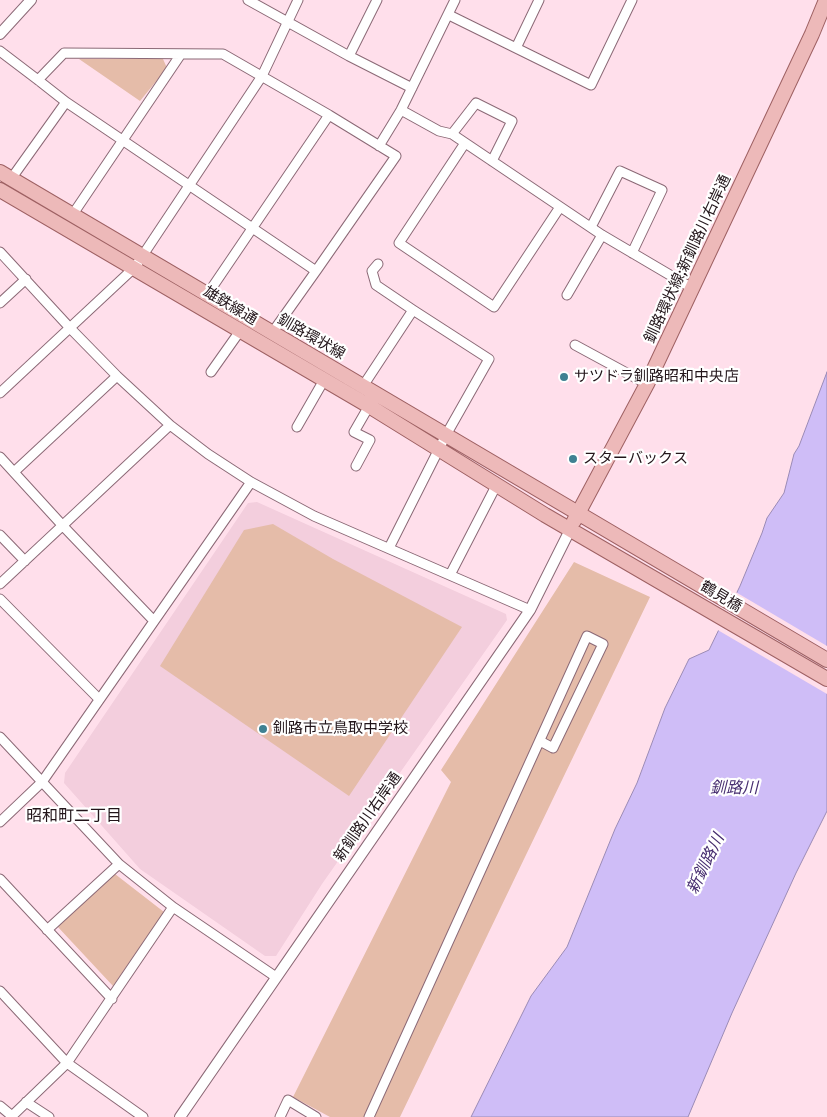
<!DOCTYPE html>
<html>
<head>
<meta charset="utf-8">
<style>
  body { margin:0 }
  canvas { display:block; background:#ffdfeb }
</style>
</head>
<body>
<canvas width="827" height="1117"></canvas>
<script>
const c = document.querySelector('canvas').getContext('2d');
c.lineJoin = 'round';
function paint(path, color) { c.fillStyle = color; c.fill(path, 'evenodd'); }
const shape = rows => new Path2D(rows.map(r => 'M' + r).join(''));
function stroke(path, color, width, dash) { c.strokeStyle = color; c.lineWidth = width; c.lineCap = dash ? 'butt' : 'round'; c.setLineDash(dash || []); c.stroke(path); }
function label(font, color, halo, rows, align = 'center') {
  c.font = font + ' "Fira Sans","Noto Sans JP",sans-serif'; c.lineWidth = 4.5; c.setLineDash([]); c.textBaseline = 'middle'; c.strokeStyle = halo; c.fillStyle = color; for (const [text, x, y, turn = 0] of rows) {
    c.save(); c.translate(x, y); c.rotate((+turn || 0) * Math.PI / 180); c.textAlign = isNaN(turn) ? turn : align; if (halo) c.strokeText(text, 0, 0); c.fillText(text, 0, 0); c.restore();
  }
}
const built = shape([
  [257,502,506,614,507,620,322,884,276,956,265,956,140,869,64,783,65,773,248,503]
]);
const green = shape([
  [79,59,163,59,167,68,140,101],
  [273,524,333,559,462,627,349,796,160,666,244,530],
  [574,562,650,597,400,1117,330,1117,293,1097,451,782,441,770],
  [115,874,164,912,113,986,57,926]
]);
const water = shape([
  [827,372,827,811,796,873,732,1013,688,1117,471,1117,531,996,567,947,615,829,637,783,665,708,689,659,709,650,740,586,762,533,767,518,784,493,794,454,799,446,827,372]
]);
const pier = shape([
  [734,591,827,646,827,694,716,629]
]);
const minor = shape([
  [248,0,349,56,412,88],
  [449,15,591,85,632,0],
  [516,48,539,0],
  [0,51,38,80,66,102,316,271,396,156,329,115,223,54,64,53,38,80],
  [349,56,377,0],
  [401,110,439,131,452,134,602,235,692,288],
  [452,134,476,103,512,121,492,161],
  [465,143,399,243,494,307,560,207],
  [379,146,401,110,455,0],
  [11,179,66,102],
  [73,214,181,54],
  [591,227,620,171,662,190,632,253],
  [0,252,70,328,117,376,170,425,208,454,251,482,314,516,530,610],
  [378,264,372,271,376,285,413,310,489,359,446,435,389,548],
  [207,295,329,115],
  [567,295,602,235],
  [0,303,26,279],
  [272,333,316,271],
  [575,345,647,384],
  [211,372,240,331],
  [363,386,413,310],
  [0,393,135,267,262,76,298,0],
  [297,427,324,380],
  [0,457,63,526,154,621],
  [356,466,370,440,354,432,369,406],
  [14,472,117,376],
  [0,535,25,561],
  [450,575,497,484],
  [0,584,170,425],
  [0,599,99,699],
  [0,737,119,864,173,907,276,977],
  [0,822,42,782,251,482],
  [0,879,112,999],
  [47,930,119,864],
  [0,991,67,1063,143,1117],
  [26,1102,49,1117],
  [0,1106,12,1116],
  [11,1117,67,1063,173,907],
  [280,1117,288,1100,316,1117],
  [369,1117,587,636,603,644,553,748,540,741]
]);
const tertiary = shape([
  [0,34,31,0],
  [180,1117,530,610,571,528]
]);
const primary = shape([
  [0,172,827,660],
  [0,190,369,406,545,515,827,679],
  [574,521,647,384,812,34,826,0]
]);
const markers = [
  [564,377,5,"#3f8192"],
  [573,459,5,"#3f8192"],
  [263,729,5,"#3f8192"]
];
const streetNames = [
  ["釧路環状線;新釧路川右岸通",688,259,-65],
  ["雄鉄線通",230,306,31],
  ["釧路環状線",311,337,30],
  ["鶴見橋",721,597,31],
  ["新釧路川右岸通",368,817,-55]
];
const poiNames = [
  ["サツドラ釧路昭和中央店",574,377],
  ["スターバックス",583,459],
  ["釧路市立鳥取中学校",273,729]
];
const waterNames = [
  ["釧路川",734,789],
  ["新釧路川",706,864,-64]
];
const neighbourhoodNames = [
  ["昭和町二丁目",74,817]
];
paint(built, '#f3cedd');
paint(green, '#e5bca9');
paint(water, '#cfbdf7');
stroke(water, '#9b8bb5', 1);
paint(pier, '#ffdfeb');
stroke(minor, '#8b6976', 11);
stroke(tertiary, '#8b6976', 12);
stroke(primary, '#9e6163', 16);
stroke(minor, '#fff', 9);
stroke(tertiary, '#fff', 10);
stroke(primary, '#edb9b9', 14);
for (const [x, y, r, color] of markers) { const dot = new Path2D(); dot.arc(x, y, r, 0, 2 * Math.PI); c.fillStyle = color; c.fill(dot); stroke(dot, '#fff', 2); }
label('15px', '#22151a', '#fff', streetNames);
label('15px', '#22151a', '#fff', poiNames, 'left');
label('italic 16px', '#462d6f', '#fff', waterNames);
label('16px', '#22151a', '#fff', neighbourhoodNames);
</script>
</body>
</html>
